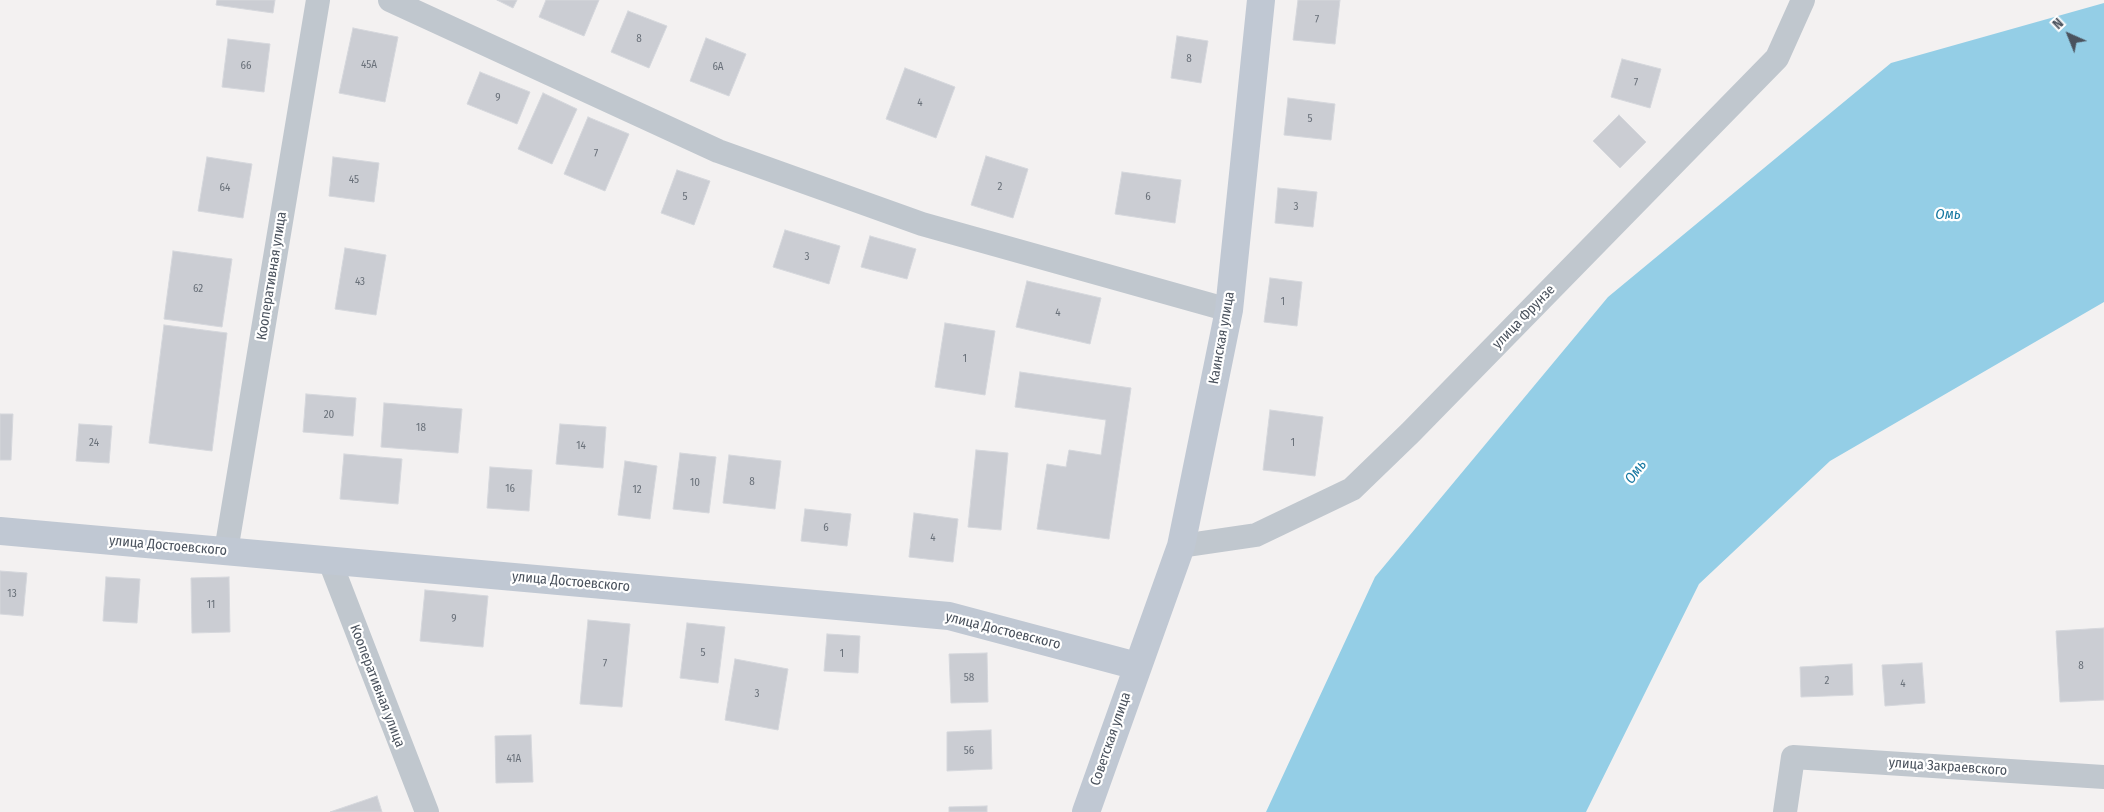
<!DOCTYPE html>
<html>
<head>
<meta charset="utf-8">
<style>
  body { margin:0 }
  #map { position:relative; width:2104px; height:812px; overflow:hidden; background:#f3f1f1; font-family:"Fira Sans Condensed",sans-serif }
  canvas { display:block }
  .north { position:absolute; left:2044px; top:10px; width:50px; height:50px; -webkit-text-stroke:4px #fff; paint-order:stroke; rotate:316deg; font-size:14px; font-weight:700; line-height:20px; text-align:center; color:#4a525d }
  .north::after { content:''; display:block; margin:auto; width:18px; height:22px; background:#4a525d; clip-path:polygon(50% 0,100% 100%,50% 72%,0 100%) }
</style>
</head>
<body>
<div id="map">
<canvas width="2104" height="812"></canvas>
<div class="north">N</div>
</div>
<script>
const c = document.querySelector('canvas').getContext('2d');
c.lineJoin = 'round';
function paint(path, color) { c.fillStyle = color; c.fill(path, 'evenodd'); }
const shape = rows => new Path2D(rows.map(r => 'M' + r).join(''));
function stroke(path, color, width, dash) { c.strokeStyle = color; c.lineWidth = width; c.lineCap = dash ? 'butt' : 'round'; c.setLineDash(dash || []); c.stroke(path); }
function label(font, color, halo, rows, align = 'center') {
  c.font = font + ' "Fira Sans Condensed",sans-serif'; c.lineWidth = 4.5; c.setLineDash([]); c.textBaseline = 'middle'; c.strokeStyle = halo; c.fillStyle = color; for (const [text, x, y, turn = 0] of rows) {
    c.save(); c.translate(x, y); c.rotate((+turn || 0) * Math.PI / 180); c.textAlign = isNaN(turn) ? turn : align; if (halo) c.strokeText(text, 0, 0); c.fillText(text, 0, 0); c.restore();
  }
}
const water = shape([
  [2104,3,2104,302,1830,461,1699,584,1586,812,1266,812,1375,577,1608,297,1891,63]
]);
const building = shape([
  [217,0,275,0,273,13,216,5,217,0],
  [497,0,517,0,513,8,497,0],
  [546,0,599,0,584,36,539,17,546,0],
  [1298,0,1340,0,1335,44,1293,40,1298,0],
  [628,11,667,26,649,68,611,52,628,11],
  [353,28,398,37,385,102,339,93,353,28],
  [1177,36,1208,41,1201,83,1171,78,1177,36],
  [706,38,746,54,729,96,690,81,706,38],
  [228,39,270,44,264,92,222,87,228,39],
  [1622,59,1661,69,1650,108,1611,97,1622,59],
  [905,68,955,87,936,138,886,119,905,68],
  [480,72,530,92,517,124,467,104,480,72],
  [543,93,577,109,552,164,518,149,543,93],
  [1288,98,1335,104,1331,140,1284,135,1288,98],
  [1619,115,1646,142,1620,168,1593,141,1619,115],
  [588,117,629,134,605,191,564,174,588,117],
  [986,156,1028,169,1013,218,971,205,986,156],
  [207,157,252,164,243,218,198,211,207,157],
  [333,157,379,163,374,202,329,196,333,157],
  [677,170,710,181,694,225,661,213,677,170],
  [1122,172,1181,180,1175,223,1115,214,1122,172],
  [1278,188,1317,192,1313,227,1275,223,1278,188],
  [785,230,840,246,829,284,773,267,785,230],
  [870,236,916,249,907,279,861,267,870,236],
  [345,248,386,255,376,315,335,309,345,248],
  [173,251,232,259,222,327,164,319,173,251],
  [1270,278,1302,282,1297,326,1264,322,1270,278],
  [1027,281,1101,298,1090,344,1016,327,1027,281],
  [945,323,995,331,985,395,935,387,945,323],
  [164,325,227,333,212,451,149,443,164,325],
  [1020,372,1131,388,1109,539,1037,529,1047,464,1066,467,1069,450,1101,455,1106,420,1015,407,1020,372],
  [306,394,356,398,353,436,303,432,306,394],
  [384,403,462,409,458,453,381,447,384,403],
  [1270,410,1323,417,1315,476,1263,470,1270,410],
  [0,414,13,414,11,460,0,460,0,414],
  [79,424,112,426,109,463,76,461,79,424],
  [560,424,606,427,603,468,556,464,560,424],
  [976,450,1008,453,1001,530,968,527,976,450],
  [680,453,716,457,709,513,673,509,680,453],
  [344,454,402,459,398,504,340,499,344,454],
  [729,455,781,461,775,509,723,503,729,455],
  [625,461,657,466,650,519,618,515,625,461],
  [490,467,532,470,529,511,487,508,490,467],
  [805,509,851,514,847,546,801,541,805,509],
  [914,513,958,519,953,562,909,557,914,513],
  [0,571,27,573,23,616,0,614,0,571],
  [106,577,140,579,137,623,103,621,106,577],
  [229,577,230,632,192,633,191,578,229,577],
  [425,590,488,596,483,647,420,641,425,590],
  [588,620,630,624,622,707,580,704,588,620],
  [687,623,725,627,718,683,680,678,687,623],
  [2104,628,2104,700,2060,702,2056,631,2104,628],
  [827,634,860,636,858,673,824,671,827,634],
  [987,653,988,702,951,703,949,654,987,653],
  [735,659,788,669,778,730,725,720,735,659],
  [1922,663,1925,703,1885,706,1882,665,1922,663],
  [1852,664,1853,695,1801,697,1800,667,1852,664],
  [991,730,992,769,947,771,947,732,991,730],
  [531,735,533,782,496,783,495,736,531,735],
  [377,796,382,812,330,812,377,796],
  [987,806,987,812,949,812,949,807,987,806]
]);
const minor = shape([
  [390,0,718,151,922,224,1229,310],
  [1181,546,1256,535,1352,489,1410,433,1777,58,1803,0],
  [226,551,318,0],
  [329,559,427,812],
  [1785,812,1793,757,2104,777]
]);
const secondary = shape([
  [0,531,949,616,1137,666],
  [1086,812,1181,546,1229,310,1261,0]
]);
const numberNames = [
  ["7",1317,20],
  ["8",639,39],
  ["8",1189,59],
  ["45А",369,65],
  ["66",246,66],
  ["6А",718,67],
  ["7",1636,83],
  ["9",498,98],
  ["4",920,103],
  ["5",1310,119],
  ["7",596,154],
  ["45",354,180],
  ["2",1000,187],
  ["64",225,188],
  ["5",685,197],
  ["6",1148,197],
  ["3",1296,207],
  ["3",807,257],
  ["43",360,282],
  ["62",198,289],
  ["1",1283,302],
  ["4",1058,313],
  ["1",965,359],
  ["20",329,415],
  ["18",421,428],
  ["24",94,443],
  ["1",1293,443],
  ["14",581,446],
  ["8",752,482],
  ["10",695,483],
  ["16",510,489],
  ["12",637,490],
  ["6",826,528],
  ["4",933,538],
  ["13",12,594],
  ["11",211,605],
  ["9",454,619],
  ["5",703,653],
  ["1",842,654],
  ["7",605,664],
  ["8",2081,666],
  ["58",969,678],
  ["2",1827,681],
  ["4",1903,684],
  ["3",757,694],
  ["56",969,751],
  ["41А",514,759]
];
const streetNames = [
  ["Кооперативная улица",272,276,-81],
  ["улица Фрунзе",1524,317,-46],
  ["Каинская улица",1222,338,-80],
  ["улица Достоевского",168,546,5],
  ["улица Достоевского",571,582,5],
  ["улица Достоевского",1003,631,14],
  ["Кооперативная улица",377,686,69],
  ["Советская улица",1111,739,-71],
  ["улица Закраевского",1948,767,4]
];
const waterNames = [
  ["Омь",1948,215],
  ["Омь",1636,472,-53]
];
paint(water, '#94cee6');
paint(building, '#cbcdd3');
stroke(building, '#d5d7dc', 1);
stroke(minor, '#c0c7ce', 24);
stroke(secondary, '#c0c8d3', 28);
label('11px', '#6a717a', null, numberNames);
label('14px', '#4a525d', '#fff', streetNames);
label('italic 15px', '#1879a2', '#fff', waterNames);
</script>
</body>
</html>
